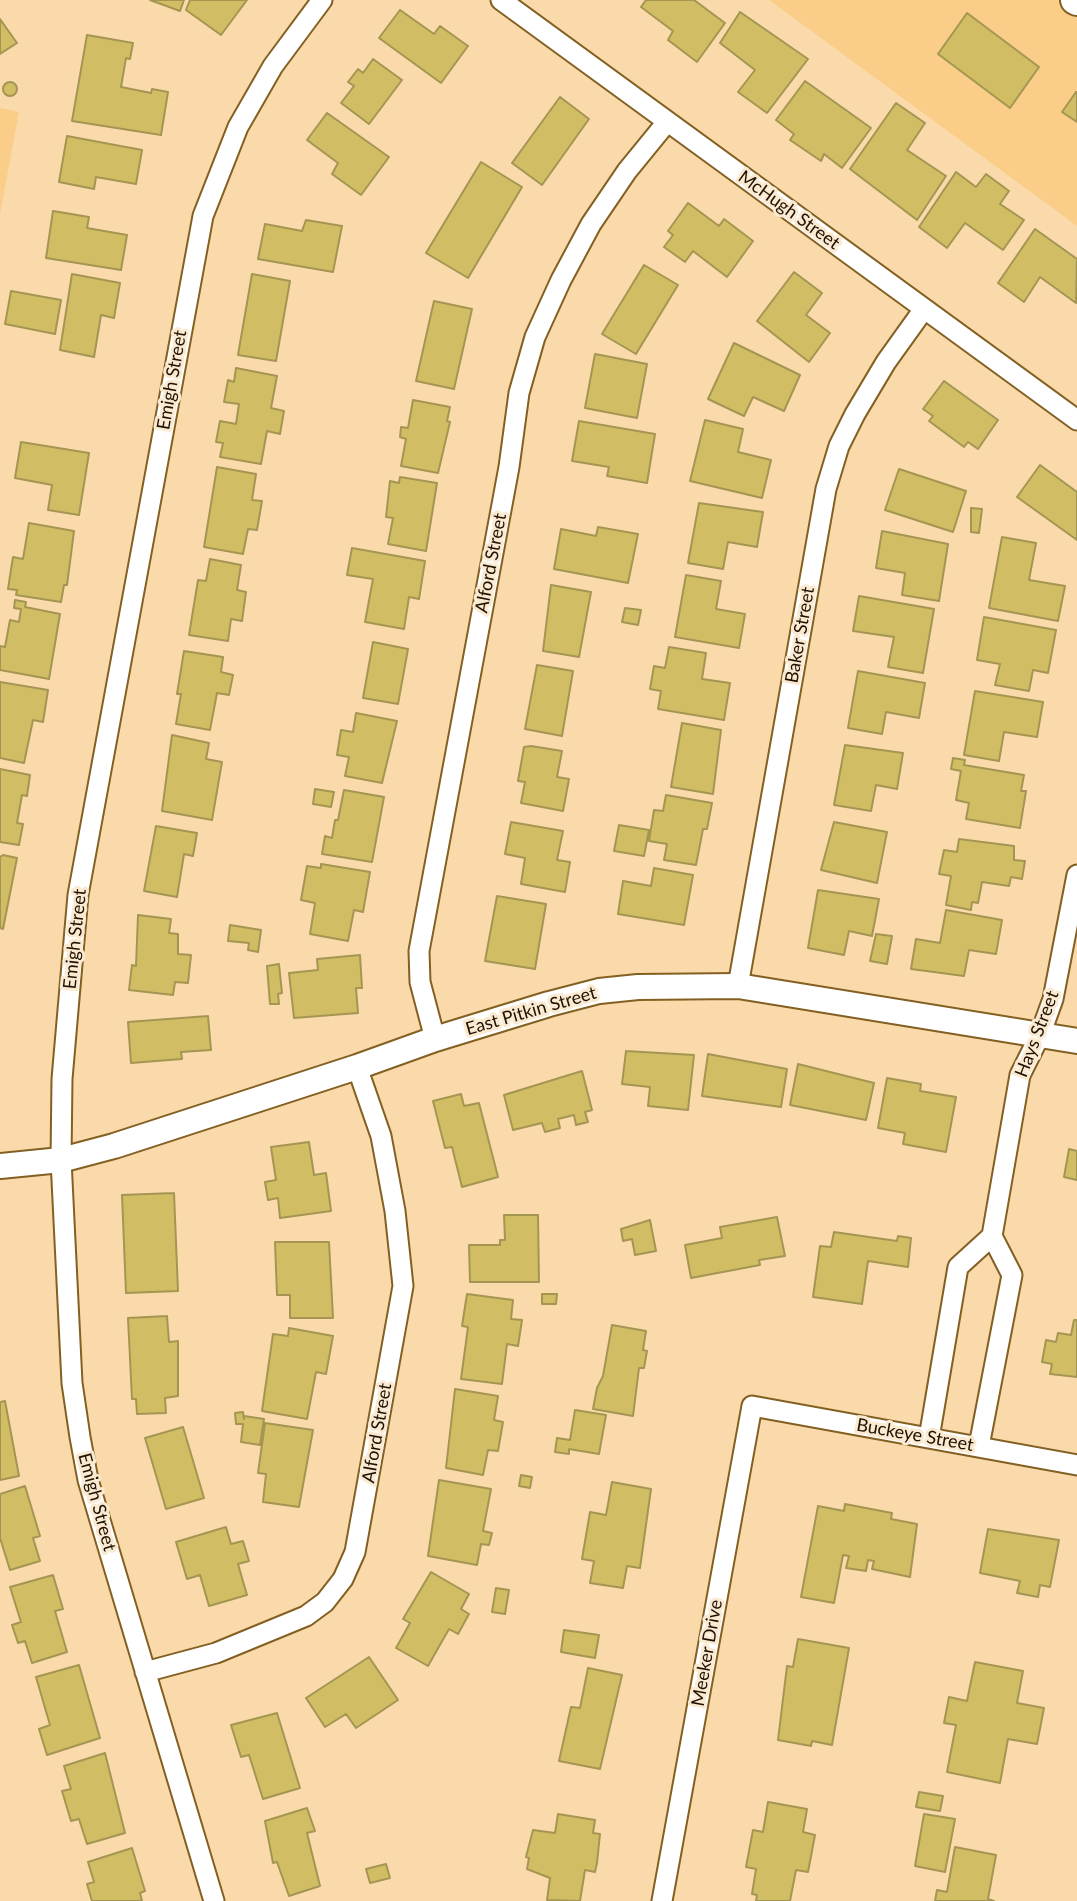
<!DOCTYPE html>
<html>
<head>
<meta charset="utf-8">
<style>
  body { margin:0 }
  canvas { display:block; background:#fadaaa }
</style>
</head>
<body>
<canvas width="1077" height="1901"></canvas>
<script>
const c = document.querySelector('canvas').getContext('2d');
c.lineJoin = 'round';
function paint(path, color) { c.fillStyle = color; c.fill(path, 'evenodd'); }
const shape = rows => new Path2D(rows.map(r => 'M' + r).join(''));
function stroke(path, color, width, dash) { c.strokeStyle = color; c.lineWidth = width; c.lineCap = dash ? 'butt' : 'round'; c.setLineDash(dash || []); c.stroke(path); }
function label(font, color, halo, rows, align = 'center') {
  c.font = font + ' Lato,sans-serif'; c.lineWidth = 6; c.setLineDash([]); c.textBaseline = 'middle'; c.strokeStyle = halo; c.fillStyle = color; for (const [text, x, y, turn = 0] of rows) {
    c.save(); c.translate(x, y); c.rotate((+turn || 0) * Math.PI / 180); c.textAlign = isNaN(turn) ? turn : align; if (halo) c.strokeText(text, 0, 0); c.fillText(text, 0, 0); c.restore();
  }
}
const built = shape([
  [769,0,1077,0,1077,226],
  [0,108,19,112,0,214]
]);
const building = shape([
  [150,0,184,0,180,11,150,0],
  [190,0,247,0,221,35,186,10,190,0],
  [646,0,694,0,725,23,697,62,668,40,673,31,641,7,646,0],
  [400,10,434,34,440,26,468,46,441,83,379,38,400,10],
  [740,12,808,59,767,113,738,92,755,70,720,43,740,12],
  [967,13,1039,67,1010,108,938,54,967,13],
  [0,19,17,43,0,54,0,19],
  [87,35,133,43,130,59,126,58,121,87,151,93,152,89,168,92,161,135,72,121,87,35],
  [373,59,402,80,369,124,341,103,354,86,348,82,358,69,363,73,373,59],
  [805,81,871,128,842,168,824,154,821,161,790,140,794,134,776,120,805,81],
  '3 89a7 7 0 1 1 14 0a7 7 0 1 1-14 0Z',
  [1076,92,1077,92,1077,122,1062,112,1076,92],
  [560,97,589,119,542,185,512,163,560,97],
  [896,103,925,123,907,150,946,176,917,220,850,169,896,103],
  [327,113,389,157,361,195,332,174,338,163,307,140,327,113],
  [67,136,142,150,136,184,96,177,94,189,59,182,67,136],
  [481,162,522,187,468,278,426,253,481,162],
  [956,172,976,187,986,174,1009,191,1000,204,1024,220,1003,250,965,223,947,248,919,227,956,172],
  [688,203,719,226,724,219,753,241,727,277,693,251,685,262,664,247,673,235,668,231,688,203],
  [53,211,89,217,87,228,127,235,121,270,46,258,53,211],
  [306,220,342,226,333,272,258,259,265,224,302,231,306,220],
  [1035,229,1077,259,1076,303,1040,277,1024,302,998,283,1035,229],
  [644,265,678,285,636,354,602,334,644,265],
  [794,272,822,293,806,315,830,333,809,362,757,321,794,272],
  [72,274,120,283,114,318,101,315,94,357,60,350,72,274],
  [252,274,290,281,276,361,238,355,252,274],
  [11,291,61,300,55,334,5,324,11,291],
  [434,301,472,309,454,389,416,381,434,301],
  [734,343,800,375,784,411,753,397,744,416,708,399,734,343],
  [595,354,647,364,637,418,585,408,595,354],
  [236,368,277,376,271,408,284,411,280,434,267,431,261,464,220,457,223,443,216,442,220,421,236,424,239,404,224,402,228,380,234,382,236,368],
  [944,381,998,420,978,449,968,442,964,447,929,421,933,416,923,409,944,381],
  [413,400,450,407,447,421,450,422,438,473,401,466,406,439,400,437,401,427,408,428,413,400],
  [705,420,743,429,738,452,771,460,762,498,690,481,705,420],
  [579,421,655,434,647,483,607,476,609,467,572,461,579,421],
  [21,442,89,453,79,515,48,510,52,485,15,478,21,442],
  [1040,465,1077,492,1077,540,1017,497,1040,465],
  [217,467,256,474,252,500,262,501,257,530,248,529,243,554,204,547,217,467],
  [899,469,966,491,953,532,885,510,899,469],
  [400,477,437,483,426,551,388,544,393,518,386,517,390,481,399,483,400,477],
  [699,503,763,512,757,547,728,542,723,569,688,563,699,503],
  [971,508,982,509,979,533,971,532,971,508],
  [29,523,74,531,67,585,64,585,61,602,16,595,17,590,8,589,13,557,23,559,29,523],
  [598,527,638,534,628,583,554,569,561,529,596,536,598,527],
  [882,531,948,544,939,601,902,595,905,573,876,568,882,531],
  [1002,537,1036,543,1029,580,1065,586,1058,621,989,608,1002,537],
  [352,548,425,561,419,599,409,597,404,629,365,622,373,579,347,575,352,548],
  [210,559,241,565,237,590,246,592,242,621,231,619,228,641,189,635,198,580,206,581,210,559],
  [686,575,721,581,716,609,745,614,739,648,675,637,686,575],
  [551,585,591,592,579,657,543,651,551,585],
  [859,596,934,609,923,673,888,667,894,637,853,631,859,596],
  [15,600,26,602,25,607,60,614,49,679,0,670,0,646,5,647,10,620,19,622,21,609,14,608,15,600],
  [625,608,641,610,638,625,622,622,625,608],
  [984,617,1056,630,1048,673,1033,670,1029,691,995,685,1000,664,977,660,984,617],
  [373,642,408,649,398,704,363,698,373,642],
  [669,647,706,653,702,679,730,683,724,720,658,709,661,691,650,689,654,666,665,668,669,647],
  [184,651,223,657,221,672,233,675,229,695,217,693,210,730,176,724,181,694,177,694,184,651],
  [537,665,573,671,562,736,525,729,537,665],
  [858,671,925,683,919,718,886,712,882,734,848,728,858,671],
  [0,682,48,690,43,722,33,720,24,763,0,758,0,682],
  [975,691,1043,702,1037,737,1004,732,999,761,964,755,975,691],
  [356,713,397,721,382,783,345,776,349,757,337,755,341,730,353,732,356,713],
  [682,723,721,730,713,794,671,787,682,723],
  [172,735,209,743,206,759,222,762,212,820,162,811,172,735],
  [845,745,903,753,897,789,876,785,871,811,834,805,845,745],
  [531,746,562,751,557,777,569,779,563,811,521,803,525,782,518,781,524,747,531,746],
  [953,758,965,760,964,765,1024,775,1021,791,1026,791,1020,828,966,819,969,803,956,800,961,771,951,769,953,758],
  [0,769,30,775,27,796,22,795,17,823,23,824,19,845,0,842,0,769],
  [315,789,334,792,331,807,313,804,315,789],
  [344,790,384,797,372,862,322,854,325,836,332,838,335,820,338,820,344,790],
  [666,795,712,803,707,829,703,829,696,865,664,860,667,844,649,841,654,810,663,811,666,795],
  [511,822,563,831,557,860,570,862,565,892,521,884,525,858,505,854,511,822],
  [834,822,887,832,877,883,821,870,834,822],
  [619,825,649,830,644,856,614,851,619,825],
  [156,826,197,833,193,856,184,854,177,897,144,891,156,826],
  [959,839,1014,846,1014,860,1025,861,1022,879,1011,877,1009,886,982,882,978,903,972,902,971,910,946,905,951,876,939,874,944,850,957,852,959,839],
  [3,855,17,858,3,929,0,928,0,857,3,855],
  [321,864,370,872,363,912,354,910,348,941,310,934,315,903,301,900,307,866,321,868,321,864],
  [654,868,693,875,684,925,618,914,623,881,651,886,654,868],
  [818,890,879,899,872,936,849,931,844,955,808,948,818,890],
  [497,896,546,904,535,969,485,961,497,896],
  [946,910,1002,920,996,954,969,950,964,976,911,969,916,939,940,943,946,910],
  [138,915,171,919,169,933,178,934,178,954,191,955,188,983,175,982,173,995,129,990,132,965,136,966,138,915],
  [230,925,261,930,258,952,248,950,249,943,228,941,230,925],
  [876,934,892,936,887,964,870,961,876,934],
  [360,955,362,988,356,988,358,1013,294,1018,289,973,318,970,317,959,360,955],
  [279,964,282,993,278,994,279,1004,270,1004,267,966,279,964],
  [208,1016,211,1050,181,1052,182,1059,131,1063,128,1022,208,1016],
  [626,1051,694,1055,688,1110,648,1106,650,1087,622,1084,626,1051],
  [708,1054,787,1069,781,1107,702,1096,708,1054],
  [798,1064,874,1083,866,1120,790,1105,798,1064],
  [582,1071,592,1110,585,1112,588,1122,576,1125,574,1115,558,1119,560,1128,545,1132,542,1123,513,1130,504,1095,582,1071],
  [887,1078,921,1084,920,1091,956,1097,946,1152,903,1144,905,1133,878,1128,887,1078],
  [461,1094,464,1106,479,1103,498,1177,462,1187,452,1147,445,1148,433,1101,461,1094],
  [309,1142,314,1175,326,1173,331,1211,280,1218,278,1198,268,1200,265,1182,276,1180,271,1147,309,1142],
  [1069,1149,1077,1151,1077,1180,1064,1177,1069,1149],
  [174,1193,178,1291,126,1293,122,1195,174,1193],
  [504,1215,538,1215,539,1282,470,1282,469,1245,500,1245,500,1240,505,1240,504,1215],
  [777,1217,785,1256,759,1260,760,1265,691,1278,685,1245,722,1238,720,1227,777,1217],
  [650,1220,656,1251,635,1255,632,1239,623,1241,621,1229,650,1220],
  [834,1232,897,1241,898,1236,911,1238,908,1267,868,1261,862,1304,813,1297,820,1246,831,1247,834,1232],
  [275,1242,329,1242,333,1318,290,1318,290,1295,277,1295,275,1242],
  [467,1294,513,1300,511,1319,522,1320,518,1346,507,1344,502,1384,461,1379,468,1327,462,1326,467,1294],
  [542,1294,557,1294,556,1304,542,1304,542,1294],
  [167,1316,169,1342,178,1341,178,1396,165,1398,166,1413,137,1414,136,1399,132,1399,128,1318,167,1316],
  [1074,1320,1077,1320,1077,1377,1050,1374,1052,1364,1042,1362,1046,1340,1056,1342,1058,1333,1071,1335,1074,1320],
  [612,1325,646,1331,643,1350,647,1351,644,1368,639,1368,633,1416,593,1409,597,1388,603,1376,612,1325],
  [289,1328,333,1336,326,1374,316,1372,307,1419,262,1411,273,1334,288,1336,289,1328],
  [455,1389,498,1396,494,1420,503,1422,498,1451,488,1450,483,1475,446,1468,455,1389],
  [5,1401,19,1476,0,1480,0,1402,5,1401],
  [575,1410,606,1415,599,1454,569,1449,569,1454,555,1452,557,1438,570,1440,575,1410],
  [243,1412,244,1419,244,1416,264,1419,260,1445,241,1442,243,1424,236,1424,235,1413,243,1412],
  [265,1423,313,1430,299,1507,263,1502,266,1474,258,1473,265,1423],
  [183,1427,204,1498,166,1509,145,1438,183,1427],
  [521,1475,532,1477,530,1488,519,1486,521,1475],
  [439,1480,491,1489,483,1531,492,1533,489,1545,481,1544,477,1565,428,1556,439,1480],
  [612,1482,651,1489,640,1568,627,1566,623,1588,590,1583,594,1561,582,1559,590,1512,606,1515,612,1482],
  [25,1486,40,1536,33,1538,40,1561,10,1570,0,1538,0,1494,25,1486],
  [845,1504,892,1513,891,1519,917,1524,910,1577,872,1569,874,1561,868,1560,866,1571,846,1568,849,1556,843,1555,834,1603,801,1597,818,1506,844,1511,845,1504],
  [226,1527,231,1544,243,1541,249,1561,238,1564,247,1595,209,1606,200,1575,187,1579,176,1542,226,1527],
  [988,1529,1059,1540,1050,1587,1040,1585,1038,1597,1017,1593,1020,1581,980,1573,988,1529],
  [431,1572,469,1594,461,1609,469,1614,458,1634,449,1629,428,1666,396,1648,410,1623,403,1619,431,1572],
  [53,1575,63,1609,55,1611,67,1652,32,1663,25,1641,18,1643,12,1625,21,1622,10,1587,53,1575],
  [496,1588,509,1590,505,1614,492,1612,496,1588],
  [564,1630,599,1635,595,1658,561,1652,564,1630],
  [798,1639,849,1648,832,1745,812,1741,811,1746,778,1740,787,1666,793,1667,798,1639],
  [369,1657,398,1700,356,1728,346,1714,325,1727,306,1698,369,1657],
  [975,1662,1023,1671,1017,1703,1044,1708,1037,1744,1008,1739,1000,1783,947,1772,956,1725,944,1723,949,1697,967,1701,975,1662],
  [79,1665,100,1738,47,1755,39,1729,50,1725,36,1677,79,1665],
  [588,1668,622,1675,600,1769,559,1761,571,1707,580,1708,588,1668],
  [277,1713,300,1788,263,1799,249,1755,241,1757,231,1725,277,1713],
  [105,1753,125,1833,87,1844,79,1819,71,1821,62,1791,71,1789,64,1766,105,1753],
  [919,1792,943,1796,940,1811,916,1807,919,1792],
  [768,1802,807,1809,803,1832,815,1835,808,1872,796,1870,790,1901,756,1901,757,1895,752,1894,756,1869,746,1867,753,1830,763,1832,768,1802],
  [307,1808,315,1831,307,1833,320,1886,289,1896,277,1862,273,1863,265,1821,307,1808],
  [558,1814,595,1820,593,1833,600,1834,597,1863,595,1872,585,1870,580,1901,547,1900,550,1878,527,1869,529,1858,526,1857,533,1830,555,1833,558,1814],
  [924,1814,955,1819,945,1872,915,1866,924,1814],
  [955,1847,996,1855,988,1899,994,1901,935,1901,937,1890,947,1892,955,1847],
  [132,1848,145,1891,140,1893,142,1901,92,1901,87,1884,94,1882,88,1862,132,1848],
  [386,1864,390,1878,370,1883,366,1869,386,1864]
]);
const minor = shape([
  [501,0,1077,420],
  [738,986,826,489,839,446,855,414,886,362,924,309],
  [435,1039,420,982,419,951,509,467,519,393,535,337,561,280,591,224,627,171,667,122],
  [929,1438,958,1267,992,1236],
  [979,1446,1012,1275,992,1236,1020,1075,1040,1035,1053,999,1077,875],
  [145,1672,216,1653,306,1616,325,1602,343,1579,355,1552,403,1286,395,1211,381,1136,357,1067],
  [214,1901,88,1480,80,1437,72,1383,61,1160,62,1079,78,895,203,216,238,127,273,66,322,0],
  [662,1901,752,1406,1077,1465]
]);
const tertiary = shape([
  [0,1166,61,1160,114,1146,357,1067,435,1039,549,1004,599,991,638,987,738,986,1077,1041]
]);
const secondary = shape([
  [1075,0,1077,1]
]);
const streetNames = [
  ["McHugh Street",789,210,36],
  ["Emigh Street",172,380,-80],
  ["Alford Street",491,563,-79],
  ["Baker Street",800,635,-80],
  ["Emigh Street",75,939,-84],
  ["East Pitkin Street",531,1011,-16],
  ["Hays Street",1037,1034,-69],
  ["Alford Street",377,1433,-80],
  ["Buckeye Street",915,1435,10],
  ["Emigh Street",97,1502,75],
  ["Meeker Drive",707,1653,-80]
];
paint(built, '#face88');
paint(building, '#d1be64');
stroke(building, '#a49652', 2);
stroke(minor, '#836022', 23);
stroke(tertiary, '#836022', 28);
stroke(secondary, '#836022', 32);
stroke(minor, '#fff', 19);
stroke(tertiary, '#fff', 24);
stroke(secondary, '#fff', 28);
label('18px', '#201100', '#faead2', streetNames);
</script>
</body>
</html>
